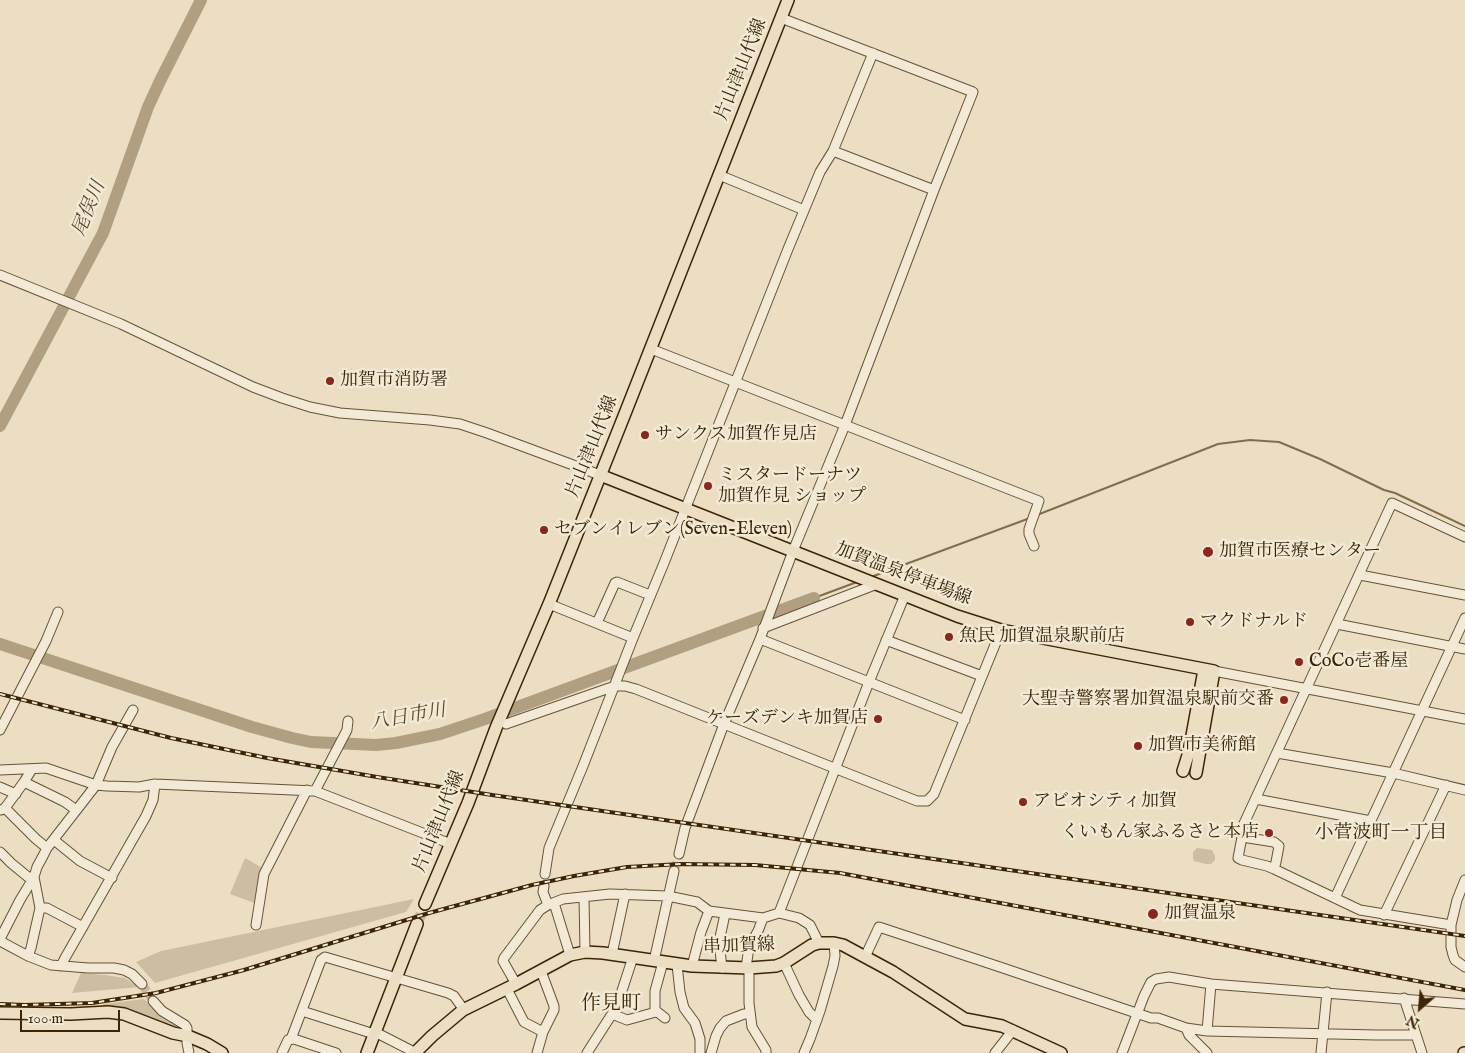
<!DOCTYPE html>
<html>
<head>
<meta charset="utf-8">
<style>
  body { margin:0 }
  #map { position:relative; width:1465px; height:1053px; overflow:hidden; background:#ebdec2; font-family:"IM FELL English",serif }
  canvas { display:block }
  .north { position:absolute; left:1395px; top:983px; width:50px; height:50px; -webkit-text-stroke:4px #f2ead7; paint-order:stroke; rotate:207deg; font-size:14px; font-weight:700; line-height:20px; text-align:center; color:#3d2403 }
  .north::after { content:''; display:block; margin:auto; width:18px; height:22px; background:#3d2403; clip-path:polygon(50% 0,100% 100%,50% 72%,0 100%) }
  .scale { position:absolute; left:20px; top:1010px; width:100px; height:22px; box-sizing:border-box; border:2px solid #3d2403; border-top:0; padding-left:6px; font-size:15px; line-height:18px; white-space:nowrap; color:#3d2403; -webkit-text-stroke:4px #f2ead7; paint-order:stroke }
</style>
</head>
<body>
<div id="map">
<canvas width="1465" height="1053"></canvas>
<div class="north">N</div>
<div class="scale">100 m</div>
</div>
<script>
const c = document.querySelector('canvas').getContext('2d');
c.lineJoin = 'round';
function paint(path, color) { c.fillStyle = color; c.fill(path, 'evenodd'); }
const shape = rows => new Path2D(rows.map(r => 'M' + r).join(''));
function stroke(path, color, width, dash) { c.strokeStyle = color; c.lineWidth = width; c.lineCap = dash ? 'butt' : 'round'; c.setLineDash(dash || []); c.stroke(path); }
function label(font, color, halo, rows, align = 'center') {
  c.font = font + ' "IM FELL English","Noto Serif JP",serif'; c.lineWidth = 5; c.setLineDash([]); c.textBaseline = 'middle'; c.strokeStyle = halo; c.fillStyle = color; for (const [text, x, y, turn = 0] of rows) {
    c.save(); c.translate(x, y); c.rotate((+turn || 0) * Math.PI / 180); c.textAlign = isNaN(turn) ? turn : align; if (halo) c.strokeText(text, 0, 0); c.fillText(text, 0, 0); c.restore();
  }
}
const green = shape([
  [1197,848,1212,850,1215,856,1215,860,1211,864,1206,864,1194,861,1193,858,1193,852],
  [245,858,264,869,257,904,230,894],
  [414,899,406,912,155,983,136,962,161,951],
  [81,973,105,975,125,978,139,987,72,993],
  [144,999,164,1019,176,1026,177,1029,104,1007,103,1004]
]);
const stream = shape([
  [1037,515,1218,444,1250,440,1279,442,1320,459,1384,490,1395,493,1465,526],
  [871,577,1030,518],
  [814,598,857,582]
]);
const river = shape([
  [0,426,103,233,148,107,160,81,201,0],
  [0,644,252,727,292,738,311,742,376,745,396,743,440,734,485,719,814,598]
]);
const minorTunnel = shape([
  [674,871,679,854],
  [142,984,153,1001]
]);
const majorTunnel = shape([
  [417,924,425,904]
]);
const minor = shape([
  [833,151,934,190],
  [719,175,804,210],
  [0,275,121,324,253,387,282,398,310,407,340,413,430,420,460,424,487,433,600,475],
  [651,349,1039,501,1029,529,1029,534,1034,546],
  [1465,537,1392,503,1241,830,1242,837,1238,858,1242,860,1267,866,1274,869,1360,910,1451,925,1451,947,1453,955,1455,960,1465,967],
  [1360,575,1465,595],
  [905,595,869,682,965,720],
  [549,604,633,638],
  [597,623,615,583,617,582,650,595],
  [1337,624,1465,649],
  [763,628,877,584],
  [760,639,869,682,779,913],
  [886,640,982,676],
  [1214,671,1465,719],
  [506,724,615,686,625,686,636,689,917,801,927,801,934,794,1001,630],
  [0,730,46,641,58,612],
  [1277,753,1393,773,1465,790],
  [0,770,46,768,96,785,107,786,139,787,155,784,315,791,451,844],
  [24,782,65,802,76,810],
  [0,787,16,794],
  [315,791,347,730,348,721],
  [1256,799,1371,821],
  [5,808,36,839,47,848],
  [1,810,5,808,24,782,32,769],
  [1242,837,1274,842,1279,846,1276,862,1274,869],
  [54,840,80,861,112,878],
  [0,852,11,863,28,877,34,877],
  [679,854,685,828,724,724,760,639,793,551,845,425,934,190,973,92,781,18],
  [545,874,549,848,583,766,633,638,664,563,788,249,820,172,833,151,873,53],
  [544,886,543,892,548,905],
  [584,897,585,952],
  [1335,898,1465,618],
  [554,903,570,955],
  [40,908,47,908,83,927],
  [1384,915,1446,785],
  [256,925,264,874,307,790],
  [1451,925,1457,900,1465,880],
  [0,939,20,900,34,877,37,867,43,856,47,848,96,785,112,747,133,710],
  [0,941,28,956,51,965,88,968,114,968,124,970,132,974,142,984],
  [612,954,625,894],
  [28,956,31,948,40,908,34,877],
  [865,957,879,927,997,966,1151,1018,1158,1018,1186,1028,1207,1031,1376,1035,1416,1035],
  [654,961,674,871],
  [663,962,655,991,655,1010,665,1018],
  [784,963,799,995,809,1012,817,1020],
  [677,965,680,992,684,1008,695,1023,700,1039,700,1053],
  [61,966,65,958,146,816,153,800,155,784],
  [692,966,701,932,709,911],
  [722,968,719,942,725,914],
  [746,968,749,947,758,931,763,918],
  [749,968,749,1003,752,1027,766,1050,766,1053],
  [516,984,503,961,504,958,540,910,548,905,563,899,610,894,668,896,697,902,709,911,763,918,779,913,799,918,810,925,819,943],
  [507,989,524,1022,543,1032],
  [1404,998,1422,1053],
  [153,1001,162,1011,185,1025,187,1028,187,1043,189,1053],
  [302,1011,374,1034],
  [612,1014,627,1020,656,1012],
  [1186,1028,1189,1035,1207,1053],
  [1207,1031,1211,984],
  [375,1032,416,1053],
  [291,1039,321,960,325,957,448,993,454,996,464,1010],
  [282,1053,288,1040,294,1039,336,1053],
  [537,1053,543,1032,554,1010,554,1006,541,971],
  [587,1053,612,1014,618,1003,633,957],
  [711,1053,716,1036,720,1028,726,1021,744,1014,750,1014],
  [804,1053,810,1039,820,1011,833,966,835,956,834,943],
  [995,1053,1013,1030],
  [1122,1053,1144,996,1151,982,1156,979,1169,977,1211,984,1465,1004],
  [1321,1053,1327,992]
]);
const major = shape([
  [600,475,957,616,1001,630,1214,671,1196,773],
  [1183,771,1189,752,1204,670],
  [425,904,468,803,496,728,549,604,626,411,788,0],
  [0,1013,71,1014,108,1012,124,1014,173,1033,188,1036,207,1044,222,1053],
  [367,1053,417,924],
  [415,1053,432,1036,463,1010,516,984,570,955,585,952,603,953,692,966,749,968,776,966,784,963,812,945,819,943,834,943,843,945,893,972,965,1019,1002,1026,1061,1053],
  [1464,1053,1465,1053]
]);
const rail = shape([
  [0,694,171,738,267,758,377,777,492,795,1465,936],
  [0,1004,25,1005,92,1003,156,993,244,970,429,913,532,885,574,876,627,867,681,864,755,865,840,873,1465,990]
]);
const markers = [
  [330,381,5,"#8f2418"],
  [645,435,5,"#8f2418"],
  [708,486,5,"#8f2418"],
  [544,530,5,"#8f2418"],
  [1208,552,6,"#8f2418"],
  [1190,622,5,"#8f2418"],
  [949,637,5,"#8f2418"],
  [1299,662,5,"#8f2418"],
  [1284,700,5,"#8f2418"],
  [878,719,5,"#8f2418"],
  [1138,746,5,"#8f2418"],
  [1023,802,5,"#8f2418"],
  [1269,833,5,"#8f2418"],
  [1153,914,6,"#8f2418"]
];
const streetNames = [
  ["片山津山代線",742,70,-68],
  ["片山津山代線",593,447,-68],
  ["加賀温泉停車場線",903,575,21],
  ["片山津山代線",440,822,-68],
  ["串加賀線",739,947,-2]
];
const poiNames = [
  ["加賀市消防署",340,381],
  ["サンクス加賀作見店",655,435],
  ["ミスタードーナツ",718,476],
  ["加賀作見 ショップ",718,497],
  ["セブンイレブン(Seven-Eleven)",554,530],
  ["加賀市医療センター",1219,552],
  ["マクドナルド",1200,622],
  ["魚民 加賀温泉駅前店",959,637],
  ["CoCo壱番屋",1309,662],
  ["大聖寺警察署加賀温泉駅前交番",1274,700,"right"],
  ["ケーズデンキ加賀店",868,719,"right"],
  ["加賀市美術館",1148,746],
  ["アビオシティ加賀",1033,802],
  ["くいもん家ふるさと本店",1259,833,"right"],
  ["加賀温泉",1164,914]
];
const waterNames = [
  ["尾俣川",90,209,-68],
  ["八日市川",408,718,-10]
];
const neighbourhoodNames = [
  ["小菅波町一丁目",1381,834]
];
const quarterNames = [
  ["作見町",611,1005]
];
paint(green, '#cdbea2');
stroke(stream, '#826e4f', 2);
stroke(river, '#b09f81', 12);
stroke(minorTunnel, '#c8b99c', 9, [9, 4.5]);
stroke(majorTunnel, '#c8b99c', 11, [11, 5.5]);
stroke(minor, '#685233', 11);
stroke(major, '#3d2403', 14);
stroke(minor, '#f2ead7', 9);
stroke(major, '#ebdec2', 11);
stroke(rail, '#3d2403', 4);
stroke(rail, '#f2ead7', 2, [5.5]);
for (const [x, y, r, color] of markers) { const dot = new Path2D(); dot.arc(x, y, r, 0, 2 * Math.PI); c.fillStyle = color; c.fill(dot); stroke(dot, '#f2ead7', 2); }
label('18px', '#3d2403', '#f2ead7', streetNames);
label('18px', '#3d2403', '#f2ead7', poiNames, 'left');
label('italic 19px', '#604929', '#f2ead7', waterNames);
label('19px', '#3d2403', '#f2ead7', neighbourhoodNames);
label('20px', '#3d2403', '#f2ead7', quarterNames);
</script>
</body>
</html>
